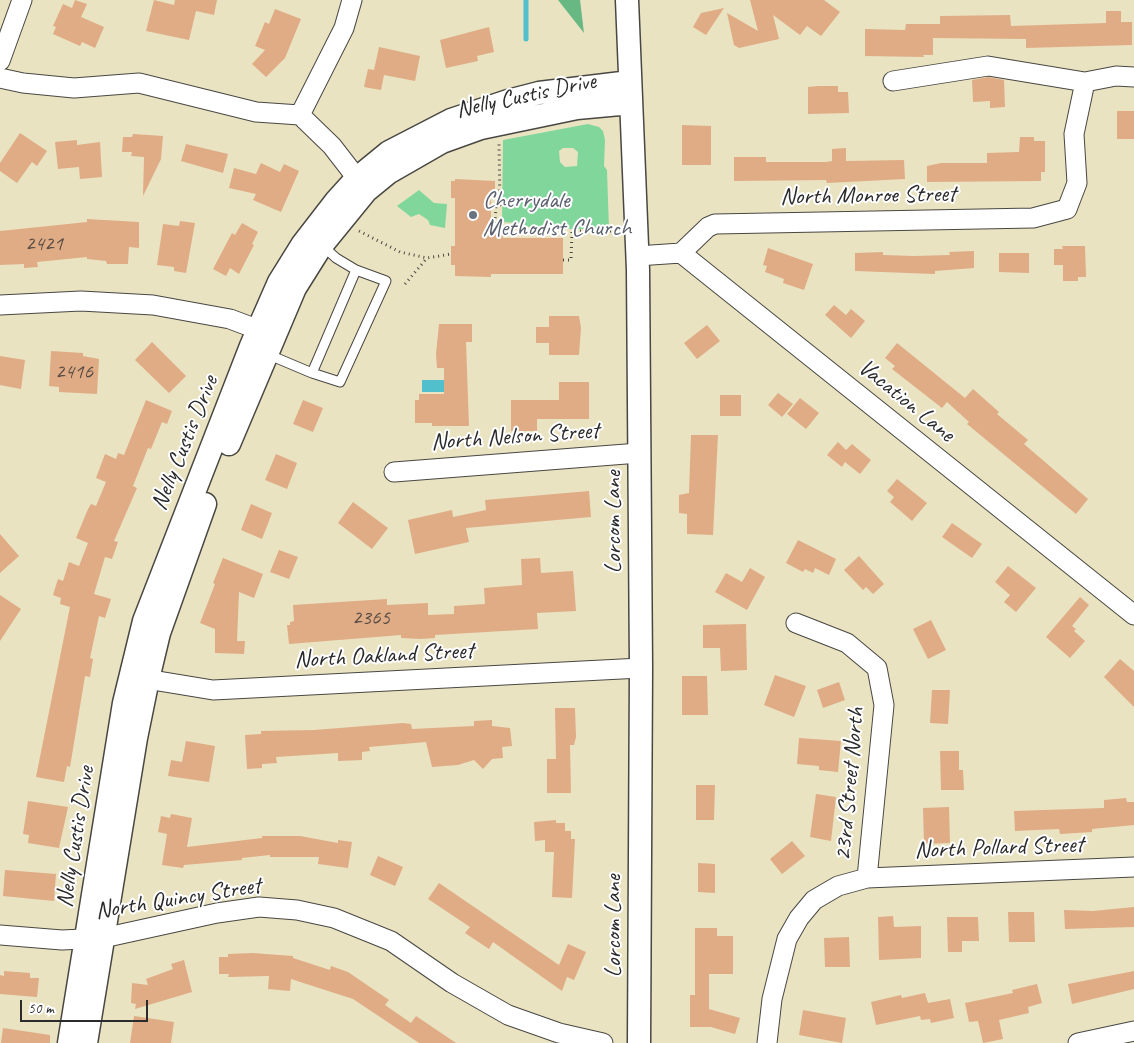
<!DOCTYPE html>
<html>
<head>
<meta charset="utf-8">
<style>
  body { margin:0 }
  #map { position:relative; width:1134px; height:1043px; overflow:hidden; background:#eae3c1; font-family:Caveat,sans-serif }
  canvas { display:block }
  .scale { position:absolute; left:20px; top:1000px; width:128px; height:22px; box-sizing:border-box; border:2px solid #2b2b2b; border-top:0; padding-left:6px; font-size:15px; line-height:18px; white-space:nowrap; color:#2b2b2b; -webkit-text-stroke:4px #fff; paint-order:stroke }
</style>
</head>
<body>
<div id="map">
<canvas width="1134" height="1043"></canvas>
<div class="scale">50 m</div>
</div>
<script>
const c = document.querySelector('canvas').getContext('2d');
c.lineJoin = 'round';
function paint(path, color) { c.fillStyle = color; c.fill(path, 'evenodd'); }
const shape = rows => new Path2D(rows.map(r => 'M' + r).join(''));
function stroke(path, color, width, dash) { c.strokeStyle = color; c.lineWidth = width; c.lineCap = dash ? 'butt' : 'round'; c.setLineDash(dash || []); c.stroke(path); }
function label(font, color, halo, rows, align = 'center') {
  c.font = font + ' Caveat,sans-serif'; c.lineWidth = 4; c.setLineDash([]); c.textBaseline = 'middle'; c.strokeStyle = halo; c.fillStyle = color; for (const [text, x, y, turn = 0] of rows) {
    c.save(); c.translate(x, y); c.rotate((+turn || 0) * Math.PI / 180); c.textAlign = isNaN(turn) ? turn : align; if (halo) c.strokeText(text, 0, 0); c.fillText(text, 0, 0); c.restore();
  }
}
const green = shape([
  [588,124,599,127,603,131,605,140,604,166,607,170,609,229,535,229,518,223,502,222,503,140],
  [563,148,573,148,578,152,577,166,565,167,560,162,559,151],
  [419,190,434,203,447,204,445,228,430,225,428,220,419,214,411,217,397,206]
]);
const forest = shape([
  [558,0,580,0,584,33]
]);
const water = shape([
  [422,380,444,380,444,392,422,392]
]);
const stream = shape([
  [526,39,526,0]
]);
const building = shape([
  [75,0,87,4,81,17,104,27,95,48,82,42,80,46,53,34,56,27,53,26,63,4,72,8],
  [154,0,174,5,175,0,217,0,214,15,196,11,189,40,146,31],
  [750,0,824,0,840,12,821,36,807,26,800,35,773,15,779,39,739,48,734,45,727,13,758,31],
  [724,8,706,35,693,27,701,13],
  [275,9,301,19,285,58,266,77,252,64,265,50,255,46,265,22,269,24],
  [1106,11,1121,11,1121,22,1132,22,1132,45,1026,48,1026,39,933,38,933,55,923,55,924,57,865,56,865,29,905,30,906,24,940,24,940,16,1010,15,1011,26,1106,23],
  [489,27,494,52,477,56,478,61,446,68,440,40],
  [379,47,420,56,415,81,384,75,381,90,364,87,368,69,374,70],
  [988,77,1004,80,1005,107,990,108,990,101,973,102,972,80],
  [818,86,838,86,838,92,848,92,849,113,808,114,808,87],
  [1117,111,1134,111,1134,139,1117,139],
  [682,125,711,126,711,165,682,165],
  [20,133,47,151,37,166,32,162,17,183,0,171,0,163],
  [133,134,163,136,161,159,143,196,144,157,131,156,132,152,122,152,123,137,132,137],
  [1020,137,1034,137,1034,141,1045,141,1045,172,1041,172,1041,181,927,182,927,166,941,163,987,163,987,153,1019,152],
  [77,140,77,145,100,142,102,177,80,179,79,167,58,169,55,142],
  [186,144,228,154,223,173,181,161],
  [846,148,846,161,904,160,905,179,827,183,826,180,734,181,734,157,766,157,766,162,826,162,832,161,832,149],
  [261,163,280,172,284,164,299,171,281,212,253,200,256,194,229,188,234,168,256,174],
  [455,179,495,181,495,197,491,197,491,233,503,233,503,238,563,238,563,274,491,274,491,277,455,276,455,265,451,265,451,246,455,246,455,198,451,198,451,181,455,181],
  [87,219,139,222,139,248,129,247,128,264,107,264,106,261,87,259,87,257,37,262,38,267,24,268,24,264,0,265,0,231,87,222],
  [180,221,195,223,186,273,174,271,174,267,157,265,163,224,179,226],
  [242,223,258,232,252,244,254,245,239,274,230,268,226,276,213,269,232,233,235,235],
  [1062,246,1085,246,1086,277,1078,277,1078,281,1063,281,1063,265,1054,265,1054,249,1063,249],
  [768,248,813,264,804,290,783,283,784,279,765,272,767,266,763,265],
  [974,251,974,268,935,271,935,274,855,271,855,253,883,252,883,255,914,256,950,255,949,252],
  [999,253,1029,253,1029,273,999,272],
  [834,305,846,315,851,309,865,321,851,338,825,315],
  [549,316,579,316,581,328,579,355,549,355,549,343,536,343,536,327,549,327],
  [439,324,472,324,472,342,466,342,469,426,432,426,432,423,415,423,415,400,419,400,419,394,444,394,444,368,437,368,436,354],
  [707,325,720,341,697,359,684,343],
  [152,342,186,376,169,393,135,360],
  [897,343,965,398,973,389,999,412,997,414,1028,440,1024,444,1088,499,1076,514,967,424,969,422,947,402,942,408,892,369,895,366,885,358],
  [51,351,83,353,83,356,99,359,97,394,59,392,59,387,49,386],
  [0,356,25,360,21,389,0,385],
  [559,382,589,382,589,419,537,419,537,431,511,431,511,400,559,400],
  [778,393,793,404,782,417,768,405],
  [720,395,741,395,741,416,720,416],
  [800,398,819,413,806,429,787,414],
  [146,400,172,411,167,424,162,422,151,449,148,448,133,486,137,488,114,541,118,542,112,559,105,557,94,594,111,599,105,618,99,616,90,658,93,659,90,677,85,676,70,767,67,766,64,782,36,777,70,607,60,604,61,598,53,595,58,579,63,581,69,562,79,566,88,543,76,538,88,509,91,504,96,506,106,482,96,478,105,454,116,459,118,453,124,455],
  [303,400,323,408,313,432,293,424],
  [691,435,718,435,713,535,687,534,687,514,679,513,679,495,689,493],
  [838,442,846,450,852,444,871,460,860,474,845,462,842,467,827,455],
  [276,454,297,463,287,489,265,480],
  [897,479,927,503,912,521,890,502,894,497,887,491],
  [589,491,591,517,466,528,469,542,415,554,408,520,452,510,453,517,486,510,485,500],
  [353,502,388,528,372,549,338,523],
  [251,504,272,513,262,539,241,530],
  [952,523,982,544,972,558,942,537],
  [0,534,19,556,0,573],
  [798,540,836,559,829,575,815,568,813,573,805,569,803,572,786,563],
  [279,550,298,557,289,579,270,572],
  [859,556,884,584,873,594,866,587,863,590,844,570],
  [223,558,263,574,254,598,239,592,237,641,245,641,244,654,215,653,215,629,200,623,215,584,213,583],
  [540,558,541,573,573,571,576,611,537,613,538,629,435,635,435,638,420,639,401,638,401,635,289,644,287,625,290,625,290,622,294,621,293,605,387,599,387,605,428,603,428,615,454,614,454,606,485,604,484,588,522,585,521,559],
  [1008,566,1036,588,1016,612,1004,602,1010,595,995,582],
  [750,568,765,577,747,610,715,592,726,573,742,582],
  [0,595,21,609,0,641],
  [1080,597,1089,605,1072,626,1076,629,1074,631,1085,641,1070,658,1046,637],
  [931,620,946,650,928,659,913,629],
  [746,624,747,670,721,671,720,648,703,648,703,625],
  [1120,659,1134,671,1134,707,1104,677],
  [775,675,806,686,794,717,764,705],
  [682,676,707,676,708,715,682,715],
  [839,682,845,700,823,708,817,690],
  [932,690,950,690,948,724,930,723],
  [555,708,575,708,576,737,574,745,570,745,571,793,547,793,547,759,556,759],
  [492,720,492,726,510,728,512,746,502,747,503,758,492,759,483,769,474,760,458,765,432,767,426,742,369,747,370,751,362,752,362,760,338,761,338,753,276,757,277,763,262,764,262,768,247,769,245,735,261,734,261,731,314,730,403,723,411,724,412,729,474,726,474,721],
  [799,738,841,741,838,772,819,770,819,766,797,764],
  [186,741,215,746,209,782,168,776,171,760,182,762],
  [940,751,959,751,959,770,963,770,964,790,941,790],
  [696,785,715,785,714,820,696,820],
  [816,794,836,797,831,841,810,837],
  [1126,798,1127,802,1134,802,1134,825,1092,829,1092,832,1060,834,1059,829,1015,831,1014,811,1104,808,1104,800],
  [28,801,68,807,59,848,28,843,29,835,23,834],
  [949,807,950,843,924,844,923,808],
  [171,814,192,818,187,847,262,838,262,836,300,836,338,843,338,840,352,842,348,868,318,864,319,857,270,857,270,855,242,858,242,860,184,865,183,868,162,865,167,834,158,832,161,816,170,818],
  [556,820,556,823,565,823,565,831,571,831,571,839,575,839,572,898,552,897,554,852,545,852,545,840,535,841,534,822],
  [792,841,805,856,782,874,770,859],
  [378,856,403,867,395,886,370,875],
  [698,863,715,864,715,893,698,892],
  [5,870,56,874,54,901,3,896],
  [439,883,559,965,568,944,586,952,574,980,567,977,562,991,493,942,489,949,465,933,470,927,428,899],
  [1134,907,1134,927,1065,929,1064,910,1093,911],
  [1008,912,1034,912,1035,942,1009,942],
  [893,916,894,927,921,926,921,958,879,960,878,917],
  [947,917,978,917,979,941,962,941,962,952,948,952],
  [695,928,717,928,717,936,733,936,733,974,709,974,709,1009,740,1018,735,1034,711,1027,690,1027,690,995,695,995],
  [849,937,850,967,825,967,824,938],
  [252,953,293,956,293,958,330,970,331,966,348,972,389,1000,385,1005,411,1023,416,1016,456,1043,419,1043,353,999,291,979,290,991,268,989,269,976,228,977,229,974,219,974,219,957,228,957,228,954],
  [184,960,192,992,135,1009,136,1004,131,1003,132,983,148,985,146,979,173,969,171,964],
  [4,971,30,973,30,978,39,978,37,997,0,994,0,975,4,976],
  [1134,971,1134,989,1072,1004,1068,984],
  [1037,984,1042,1003,1028,1007,1029,1013,999,1020,1003,1039,983,1043,978,1021,969,1022,965,1003,1013,993,1012,990],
  [925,993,928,1003,950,999,954,1018,931,1023,930,1019,921,1020,920,1016,876,1025,871,1002,901,995,902,998],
  [803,1010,846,1018,842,1043,799,1035],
  [134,1016,174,1022,171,1043,130,1043],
  [3,1028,50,1035,50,1043,1,1043]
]);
const path = shape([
  [359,231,400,252,427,258,451,254],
  [494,233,496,207,500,205,499,143],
  [563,260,571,260,572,231,612,231],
  [405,284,427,258]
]);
const service = shape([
  [267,354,312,373,340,382,386,281,356,270,336,258,323,246],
  [312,373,356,270]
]);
const minor = shape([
  [0,61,22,0],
  [0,78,23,83,74,88,139,83,256,112,300,115,332,146,366,190],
  [893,81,988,66,1085,82,1116,76,1134,77],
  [300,115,344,28,352,0],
  [681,253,708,227,715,224,1033,218,1067,209,1077,183,1074,134,1085,82],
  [637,256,681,253,1134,615],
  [0,305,81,301,153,305,230,319,270,334],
  [394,472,639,453],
  [796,623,847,643,877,668,884,705,867,878],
  [134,677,213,690,641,668],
  [0,935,62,940,103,938,217,913,259,907,297,910,334,918,391,941,452,983,508,1015,559,1033,603,1043],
  [767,1043,772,999,787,939,799,918,814,900,838,886,867,878,1134,867],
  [1078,1043,1134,1031]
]);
const tertiary = shape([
  [627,0,638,270,641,668,639,1043],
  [229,444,295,288,322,245,366,191,388,173,442,142,481,128,577,108,631,103],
  [69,1043,124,703,144,621,251,346,279,282,302,245,336,201,356,179,389,152,451,120,508,101,539,93,630,82],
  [86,1043,136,738,148,679,159,633,205,504]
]);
const markers = [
  [473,215,5,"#6b7280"]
];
const numberNames = [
  ["2421",44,244],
  ["2416",74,372],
  ["2365",371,618]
];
const streetNames = [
  ["Nelly Custis Drive",526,96,-12],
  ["North Monroe Street",868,196,-1],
  ["Vacation Lane",906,401,39],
  ["North Nelson Street",515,437,-4],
  ["Nelly Custis Drive",185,443,-68],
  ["Lorcom Lane",614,522,-90],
  ["North Oakland Street",384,656,-3],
  ["23rd Street North",850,784,-85],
  ["Nelly Custis Drive",76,837,-81],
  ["North Pollard Street",999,848,-2],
  ["North Quincy Street",178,899,-9],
  ["Lorcom Lane",614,926,-90]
];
const worshipNames = [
  ["Cherrydale",483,201],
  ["Methodist Church",483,229]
];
paint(green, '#81d79b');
paint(forest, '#68b883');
paint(water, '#52bfcc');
stroke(stream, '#52bfcc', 5);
paint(building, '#dfac86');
stroke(service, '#484742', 11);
stroke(minor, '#484742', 21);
stroke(tertiary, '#484742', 25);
stroke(path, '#484742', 3, [1, 4]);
stroke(service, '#fff', 9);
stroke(minor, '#fff', 19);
stroke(tertiary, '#fff', 22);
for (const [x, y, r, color] of markers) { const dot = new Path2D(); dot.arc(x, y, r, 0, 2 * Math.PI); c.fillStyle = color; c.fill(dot); stroke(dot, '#fff', 2); }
label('21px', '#584b42', null, numberNames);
label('24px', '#2b2b2b', '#fff', streetNames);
label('24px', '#5b616d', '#fff', worshipNames, 'left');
</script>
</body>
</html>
